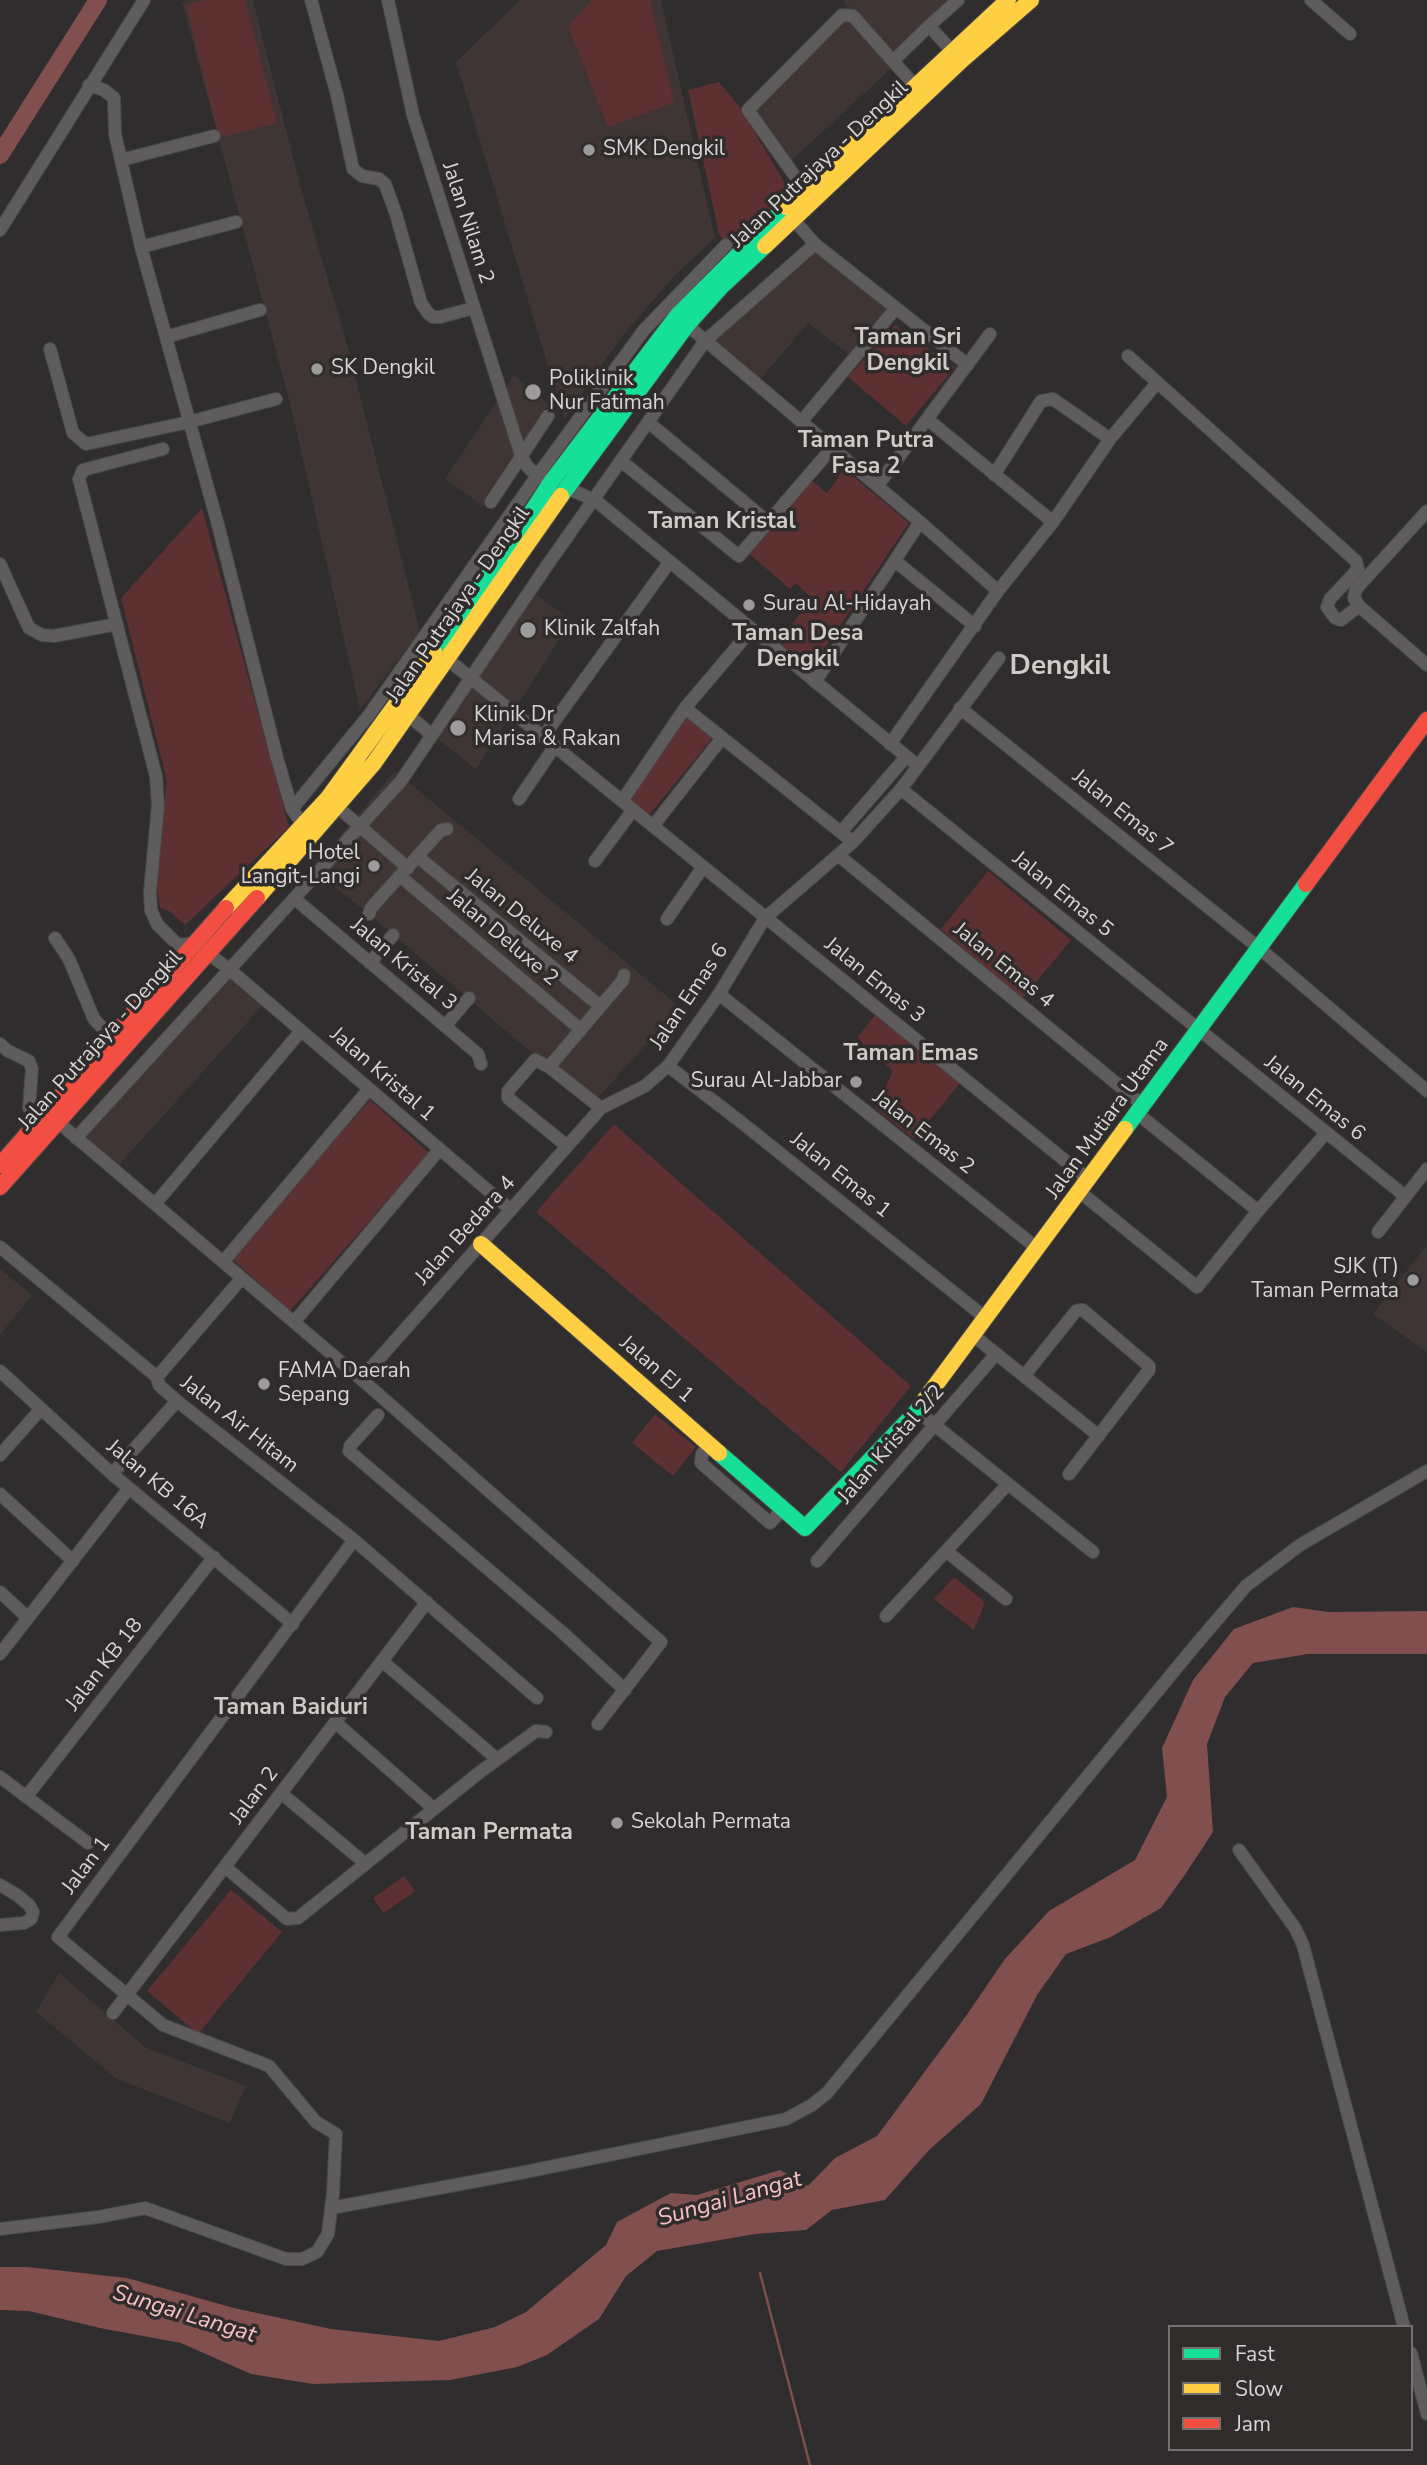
<!DOCTYPE html>
<html>
<head>
<meta charset="utf-8">
<style>
  body { margin:0 }
  #map { position:relative; width:1427px; height:2465px; overflow:hidden; background:#2f2d2d; font-family:"Nunito Sans",sans-serif }
  canvas { display:block }
  .legend { position:absolute; left:1168px; top:2325px; width:245px; height:126px; box-sizing:border-box; background:#302c2c; border:2px solid #737070; margin:0; padding:9px 12px; list-style:none; font-size:21px; color:#d7d5d5 }
  .legend li { display:flex; align-items:center; gap:14px; height:35px }
  .legend b { width:35px; border:2px solid #737070 }
</style>
</head>
<body>
<div id="map">
<canvas width="1427" height="2465"></canvas>
<ul class="legend">
<li><b style="height:9px;background:#16e098"></b>Fast</li>
<li><b style="height:9px;background:#ffcf43"></b>Slow</li>
<li><b style="height:9px;background:#f24e42"></b>Jam</li>
</ul>
</div>
<script>
const c = document.querySelector('canvas').getContext('2d');
c.lineJoin = 'round';
function paint(path, color) { c.fillStyle = color; c.fill(path, 'evenodd'); }
const shape = rows => new Path2D(rows.map(r => 'M' + r).join(''));
function stroke(path, color, width, dash) { c.strokeStyle = color; c.lineWidth = width; c.lineCap = dash ? 'butt' : 'round'; c.setLineDash(dash || []); c.stroke(path); }
function label(font, color, halo, rows, align = 'center') {
  c.font = font + ' "Nunito Sans",sans-serif'; c.lineWidth = 7; c.setLineDash([]); c.textBaseline = 'middle'; c.strokeStyle = halo; c.fillStyle = color; for (const [text, x, y, turn = 0] of rows) {
    c.save(); c.translate(x, y); c.rotate((+turn || 0) * Math.PI / 180); c.textAlign = isNaN(turn) ? turn : align; if (halo) c.strokeText(text, 0, 0); c.fillText(text, 0, 0); c.restore();
  }
}
const built = shape([
  [188,0,253,0,300,185,345,337,420,631,360,710,291,407,182,2],
  [520,0,661,0,715,238,675,275,620,339,564,419,456,62],
  [843,0,965,0,790,162,753,111,851,10],
  [816,249,889,308,851,356,808,323,759,381,711,341],
  [514,375,549,405,483,506,445,479],
  [535,594,572,620,476,769,435,737],
  [395,771,680,1007,595,1101,564,1071,533,1054,369,914,312,869],
  [229,976,263,1005,117,1167,82,1137],
  [1427,1245,1427,1352,1373,1314],
  [0,1269,32,1295,0,1335],
  [59,1973,145,2047,246,2086,230,2123,117,2079,36,2012]
]);
const green = shape([
  [205,0,245,0,277,123,219,138,186,5],
  [592,0,650,0,674,103,608,127,568,26],
  [719,82,739,106,789,190,729,248,719,234,688,90],
  [895,325,955,367,906,426,848,377],
  [844,469,909,523,811,669,778,641,812,599,796,583,790,589,748,553,810,479,827,493],
  [202,508,289,827,185,925,169,911,160,908,156,881,167,781,121,598],
  [687,715,714,736,650,814,628,798],
  [988,871,1071,940,1022,999,941,929],
  [875,1015,961,1082,914,1139,875,1108,893,1071,857,1038],
  [370,1100,429,1153,290,1311,231,1258],
  [614,1124,911,1386,841,1472,536,1212],
  [655,1414,696,1447,673,1476,632,1443],
  [954,1577,985,1602,974,1630,934,1599],
  [404,1876,415,1891,384,1913,373,1898],
  [231,1890,282,1932,198,2034,147,1991]
]);
const water = shape([
  [1293,1607,1328,1612,1427,1611,1427,1654,1308,1654,1253,1663,1225,1697,1207,1744,1213,1832,1184,1876,1161,1908,1111,1937,1066,1954,1037,1995,981,2104,929,2150,885,2200,832,2210,806,2230,755,2234,657,2251,626,2276,599,2319,547,2355,517,2367,450,2380,313,2384,251,2374,181,2343,100,2328,29,2311,0,2310,0,2267,28,2267,127,2278,234,2308,331,2329,439,2341,495,2327,526,2312,606,2245,617,2222,671,2193,697,2195,780,2170,808,2186,835,2158,877,2136,966,2016,1005,1959,1049,1911,1135,1860,1167,1797,1162,1748,1193,1680,1234,1629]
]);
const stream = shape([
  [760,2273,810,2465]
]);
const river = shape([
  [0,155,98,0]
]);
const street = shape([
  [311,0,337,95,353,169,362,176,379,179,385,184,396,214,421,303,428,313,433,317,440,317,474,308],
  [388,0,413,115,521,455,527,466,537,476,595,500,918,766],
  [1311,0,1350,34],
  [952,51,929,26,958,0],
  [893,61,929,26],
  [89,85,104,90,114,98,115,134,141,247,217,521,277,758,292,809,303,825],
  [121,160,214,136],
  [804,189,748,110,842,15,853,16,915,86],
  [793,219,815,244,968,365],
  [0,230,144,0],
  [141,247,236,222],
  [687,325,920,522,998,591],
  [166,337,260,310],
  [50,349,73,433,86,444,189,422,276,399],
  [1128,356,1356,561,1358,569,1330,599,1327,607,1335,618,1341,620,1359,606],
  [927,419,1053,522],
  [648,422,768,522],
  [801,422,896,308],
  [163,449,83,470,79,479,156,776,158,805,150,892,151,910,157,924,178,945,194,943,229,969,511,1210],
  [621,461,739,556,832,448],
  [994,475,1041,401,1053,399,1110,439],
  [878,485,990,334],
  [491,502,548,416],
  [1427,511,1356,589,1354,598,1359,606,1427,665],
  [895,561,975,626],
  [0,564,29,628,42,635,54,636,117,624],
  [446,658,1089,1180],
  [815,682,920,522],
  [685,708,853,842],
  [960,708,1259,948,1427,1091],
  [408,715,432,735],
  [543,737,669,563],
  [890,744,998,591,1053,522,1110,439,1157,383],
  [901,789,1405,1196],
  [519,799,555,746],
  [622,801,685,708,751,630],
  [333,803,408,868],
  [292,809,369,715,537,476,644,330,726,245],
  [653,826,722,738],
  [841,832,906,757],
  [838,855,1144,1106],
  [418,857,600,1006],
  [595,861,633,810],
  [400,876,580,1029],
  [295,899,478,1054,481,1064],
  [369,914,371,908,441,830,447,829],
  [667,919,703,867],
  [55,938,69,959,94,1019,112,1038],
  [370,963,393,935],
  [719,994,1038,1249],
  [445,1026,469,998],
  [0,1044,8,1051,29,1061,32,1069,29,1108,40,1118],
  [668,1066,741,1122,987,1319],
  [549,1067,623,980,624,975],
  [1138,1114,1258,1211],
  [58,1122,361,1379,661,1642,598,1724],
  [76,1138,401,781,546,567,705,341,815,244],
  [567,1146,508,1098,508,1091,535,1060,549,1067,601,1108],
  [1080,1192,1197,1287,1258,1211,1326,1133],
  [155,1204,301,1031],
  [1378,1232,1427,1169],
  [0,1247,157,1377,159,1385,177,1401,354,1540,537,1698],
  [223,1262,369,1089],
  [294,1322,439,1150],
  [974,1336,1099,1436],
  [0,1371,112,1474,293,1624],
  [1024,1376,1076,1311,1080,1310,1083,1310,1149,1366,1149,1370,1069,1474],
  [157,1377,242,1278],
  [361,1379,601,1108,645,1086,668,1066,719,994,765,918,853,842,901,789,999,658],
  [917,1411,1093,1552],
  [378,1415,350,1446,349,1451,562,1632,625,1690],
  [710,1445,702,1454,701,1463,770,1523,783,1509],
  [0,1455,41,1409],
  [112,1474,177,1401],
  [0,1494,73,1561],
  [946,1551,1006,1599],
  [817,1561,996,1354],
  [0,1592,28,1618],
  [886,1616,1008,1484],
  [0,1654,129,1488],
  [382,1661,497,1759],
  [335,1722,433,1808],
  [0,1777,88,1843],
  [281,1793,366,1864],
  [26,1797,214,1557],
  [1239,1850,1295,1928,1303,1945,1404,2327],
  [225,1867,287,1919,298,1918,480,1772,536,1731,546,1732],
  [0,1885,17,1895,29,1905,33,1912,31,1919,24,1923,0,1925],
  [113,2013,427,1602],
  [331,2208,520,2173,786,2119,812,2105,827,2093,1193,1648,1246,1586,1300,1545,1427,1471],
  [0,2229,98,2217,145,2208,286,2259,302,2259,317,2252,328,2234,333,2193,336,2134,316,2122,269,2066,163,2025,58,1937,354,1540],
  [1411,2353,1427,2414]
]);
const fast = shape([
  [561,496,687,325,721,287,765,246],
  [434,652,509,547,551,482,677,316,786,207],
  [1125,1129,1306,884],
  [719,1453,805,1528,917,1411,926,1398]
]);
const slow = shape([
  [786,207,1008,0],
  [765,246,962,60,1031,0],
  [257,898,374,763,561,496],
  [226,908,328,798,434,652],
  [481,1244,719,1453],
  [926,1398,1125,1129]
]);
const jam = shape([
  [1306,884,1427,720],
  [0,1165,226,908],
  [0,1187,257,898]
]);
const markers = [
  [589,150,7,"#9c9a9a"],
  [317,369,7,"#9c9a9a"],
  [533,392,9,"#9c9a9a"],
  [749,605,7,"#9c9a9a"],
  [528,630,9,"#9c9a9a"],
  [458,728,9,"#9c9a9a"],
  [374,866,7,"#9c9a9a"],
  [856,1082,7,"#9c9a9a"],
  [1413,1280,7,"#9c9a9a"],
  [264,1384,7,"#9c9a9a"],
  [617,1823,7,"#9c9a9a"]
];
const poiNames = [
  ["SMK Dengkil",603,150],
  ["SK Dengkil",331,369],
  ["Poliklinik",549,380],
  ["Nur Fatimah",549,404],
  ["Surau Al-Hidayah",763,605],
  ["Klinik Zalfah",544,630],
  ["Klinik Dr",474,716],
  ["Marisa & Rakan",474,740],
  ["Hotel",360,854,"right"],
  ["Langit-Langi",360,878,"right"],
  ["Surau Al-Jabbar",842,1082,"right"],
  ["SJK (T)",1399,1268,"right"],
  ["Taman Permata",1399,1292,"right"],
  ["FAMA Daerah",278,1372],
  ["Sepang",278,1396],
  ["Sekolah Permata",631,1823]
];
const streetNames = [
  ["Jalan Putrajaya - Dengkil",820,165,-43],
  ["Jalan Nilam 2",467,223,72],
  ["Jalan Putrajaya - Dengkil",459,605,-55],
  ["Jalan Emas 7",1122,813,39],
  ["Jalan Emas 5",1062,895,39],
  ["Jalan Deluxe 4",521,917,39],
  ["Jalan Deluxe 2",502,938,40],
  ["Jalan Kristal 3",403,965,40],
  ["Jalan Emas 4",1003,966,39],
  ["Jalan Emas 3",874,981,39],
  ["Jalan Emas 6",690,997,-56],
  ["Jalan Putrajaya - Dengkil",101,1041,-48],
  ["Jalan Kristal 1",382,1075,41],
  ["Jalan Emas 6",1314,1099,39],
  ["Jalan Mutiara Utama",1108,1119,-54],
  ["Jalan Emas 2",923,1133,38],
  ["Jalan Emas 1",840,1176,39],
  ["Jalan Bedara 4",466,1231,-48],
  ["Jalan EJ 1",656,1370,41],
  ["Jalan Air Hitam",239,1425,38],
  ["Jalan Kristal 2/2",892,1445,-49],
  ["Jalan KB 16A",157,1485,40],
  ["Jalan KB 18",105,1665,-52],
  ["Jalan 2",255,1796,-53],
  ["Jalan 1",87,1866,-53]
];
const neighbourhoodNames = [
  ["Taman Sri",908,338],
  ["Dengkil",908,364],
  ["Taman Putra",866,441],
  ["Fasa 2",866,467],
  ["Taman Kristal",722,522],
  ["Taman Desa",798,634],
  ["Dengkil",798,660],
  ["Taman Emas",911,1054],
  ["Taman Baiduri",291,1708],
  ["Taman Permata",489,1833]
];
const waterNames = [
  ["Sungai Langat",730,2200,-16],
  ["Sungai Langat",184,2315,17]
];
const districtNames = [
  ["Dengkil",1060,667]
];
paint(built, '#3f3535');
paint(green, '#5d3031');
paint(water, '#824f4f');
stroke(stream, '#824f4f', 2.5);
stroke(river, '#824f4f', 18);
stroke(street, '#4a4848', 14);
stroke(fast, '#4a4848', 18);
stroke(slow, '#4a4848', 18);
stroke(jam, '#4a4848', 18);
stroke(street, '#5e5c5c', 12);
stroke(fast, '#16e098', 16);
stroke(slow, '#ffcf43', 16);
stroke(jam, '#f24e42', 16);
for (const [x, y, r, color] of markers) { const dot = new Path2D(); dot.arc(x, y, r, 0, 2 * Math.PI); c.fillStyle = color; c.fill(dot); stroke(dot, '#302c2c', 2.5); }
label('21px', '#d7d5d5', '#302c2c', poiNames, 'left');
label('21px', '#d7d5d5', '#302c2c', streetNames);
label('bold 23px', '#d0cbcb', '#302c2c', neighbourhoodNames);
label('italic 23px', '#f9c2c2', '#302c2c', waterNames);
label('bold 28px', '#d0cbcb', '#302c2c', districtNames);
</script>
</body>
</html>
